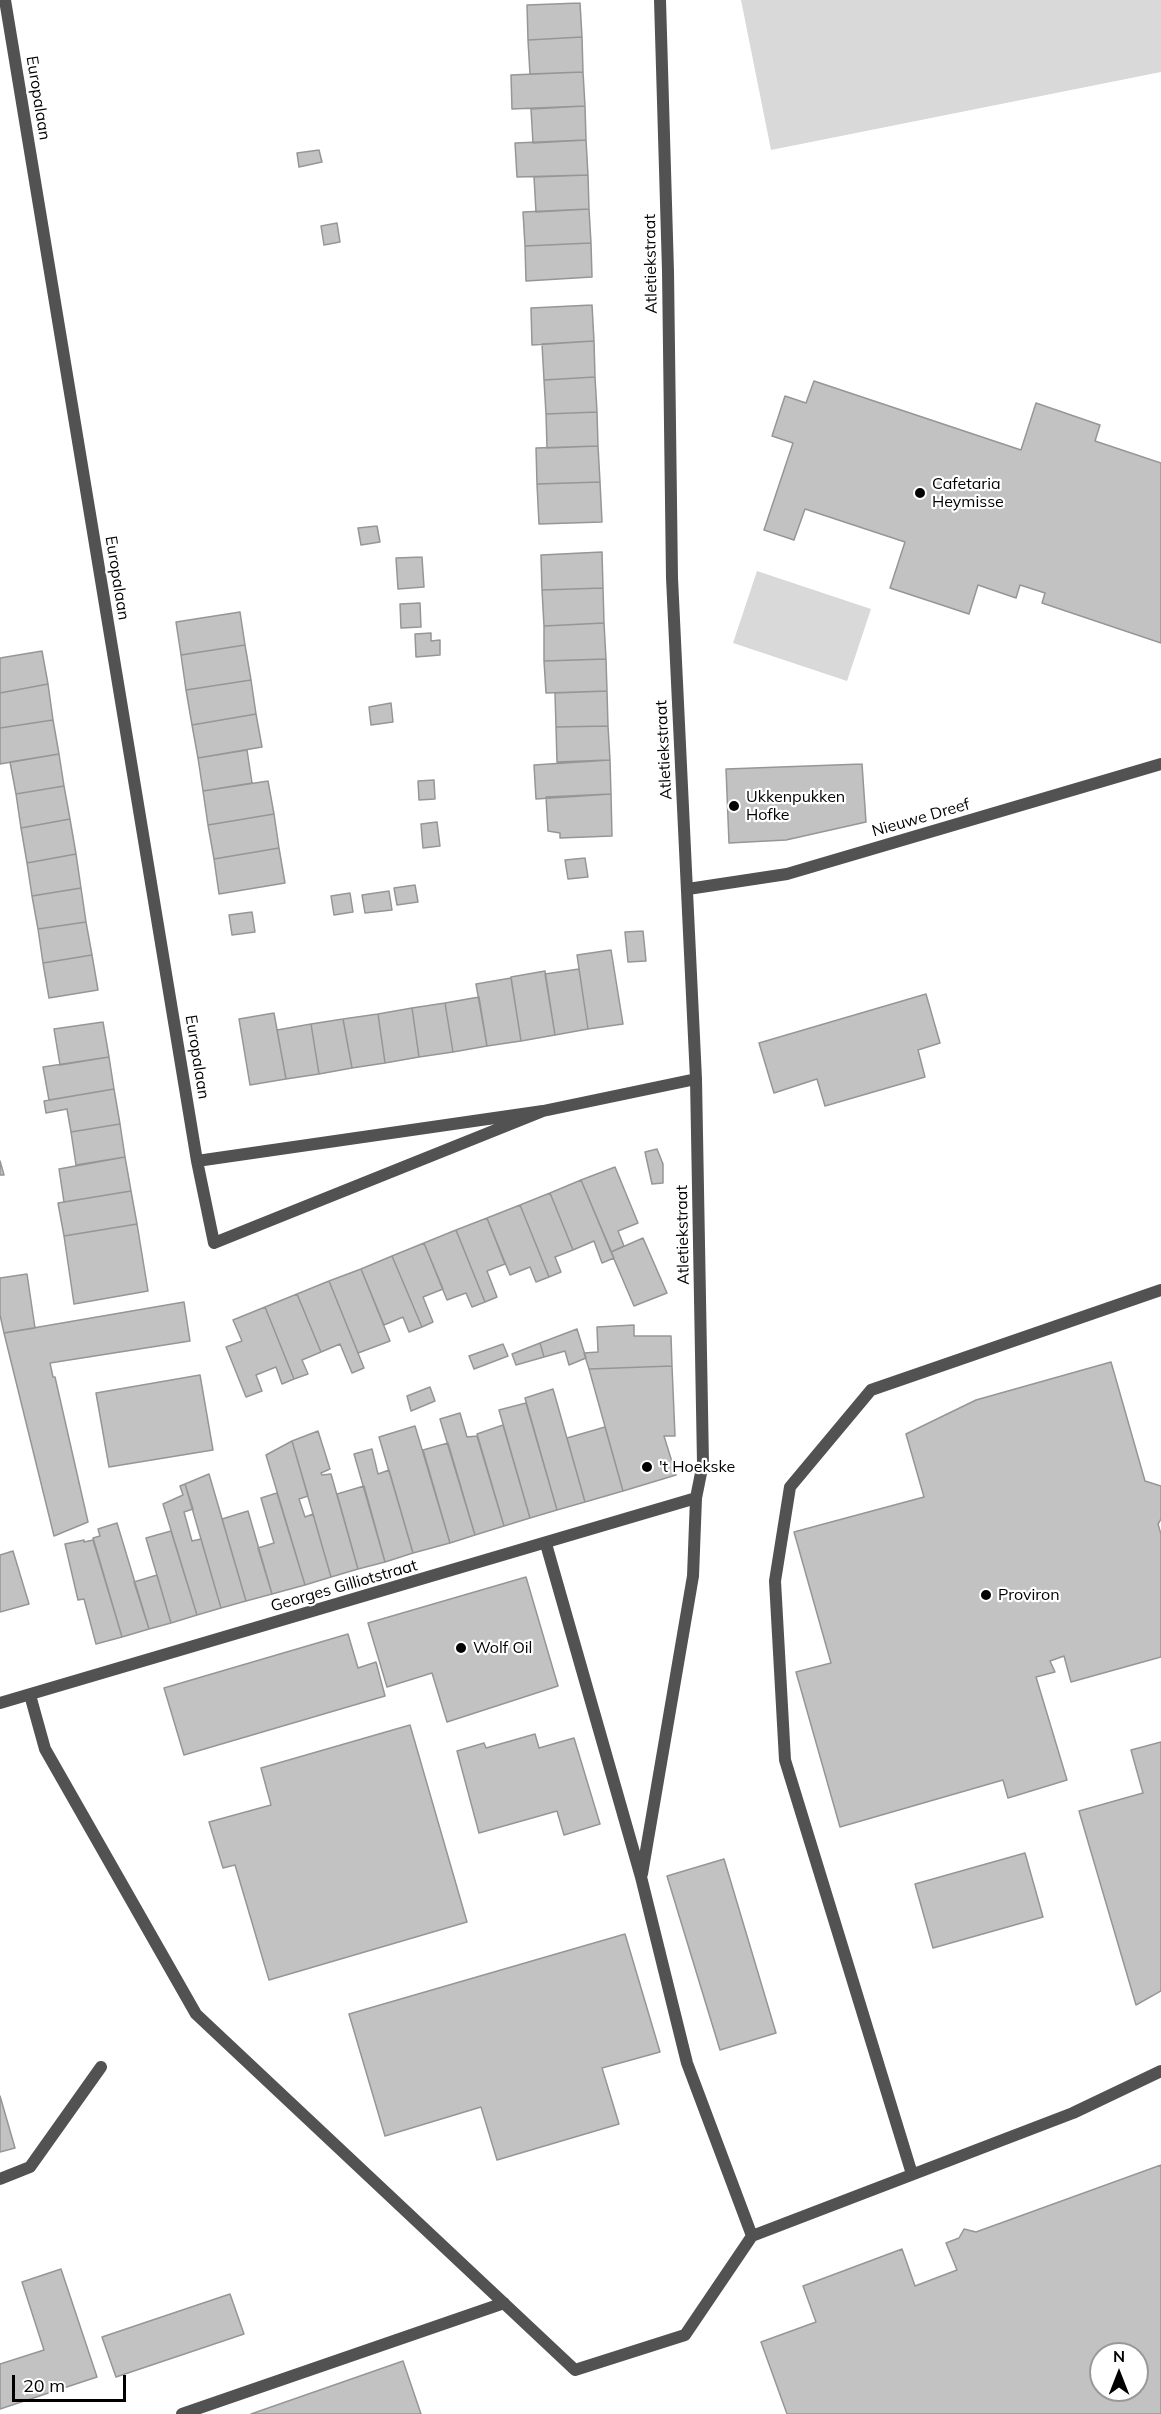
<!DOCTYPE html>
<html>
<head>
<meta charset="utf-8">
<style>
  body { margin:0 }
  #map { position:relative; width:1161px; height:2414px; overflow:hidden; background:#fff; font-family:Mulish,sans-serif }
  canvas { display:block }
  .north { position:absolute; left:1089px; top:2342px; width:60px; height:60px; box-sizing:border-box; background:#fff; border:2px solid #999; border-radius:50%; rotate:0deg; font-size:16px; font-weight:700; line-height:24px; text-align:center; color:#000 }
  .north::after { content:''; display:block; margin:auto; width:21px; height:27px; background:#000; clip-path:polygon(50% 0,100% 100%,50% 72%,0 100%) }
  .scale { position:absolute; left:12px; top:2375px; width:114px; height:27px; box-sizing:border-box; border:3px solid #000; border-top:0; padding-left:8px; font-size:18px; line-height:21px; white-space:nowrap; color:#000; -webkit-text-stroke:4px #fff; paint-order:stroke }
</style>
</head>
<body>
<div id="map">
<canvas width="1161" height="2414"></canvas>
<div class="north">N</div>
<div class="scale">20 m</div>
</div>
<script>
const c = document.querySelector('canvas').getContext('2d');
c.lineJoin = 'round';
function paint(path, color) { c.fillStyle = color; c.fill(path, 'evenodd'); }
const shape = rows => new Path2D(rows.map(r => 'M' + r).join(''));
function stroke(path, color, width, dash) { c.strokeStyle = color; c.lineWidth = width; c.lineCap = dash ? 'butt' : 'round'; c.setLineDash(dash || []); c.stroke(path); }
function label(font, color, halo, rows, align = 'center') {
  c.font = font + ' Mulish,sans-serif'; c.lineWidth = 4.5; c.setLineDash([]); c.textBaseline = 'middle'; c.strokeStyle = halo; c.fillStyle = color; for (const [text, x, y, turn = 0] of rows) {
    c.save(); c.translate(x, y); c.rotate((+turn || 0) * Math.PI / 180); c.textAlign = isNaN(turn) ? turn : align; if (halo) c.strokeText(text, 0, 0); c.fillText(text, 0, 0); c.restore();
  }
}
const green = shape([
  [741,0,1161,0,1161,72,771,150],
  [757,571,871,609,847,681,733,643]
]);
const building = shape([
  [580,3,582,37,528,40,527,5,580,3],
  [582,37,583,72,530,74,528,40,582,37],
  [583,72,585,106,512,109,511,75,583,72],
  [585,106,586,140,533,143,531,109,585,106],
  [586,140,588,175,517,177,515,143,586,140],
  [319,150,322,162,299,167,297,153,319,150],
  [588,175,589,209,536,212,534,177,588,175],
  [589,209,591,243,525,246,523,212,589,209],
  [337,223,340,242,324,245,321,226,337,223],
  [591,243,592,277,526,281,525,246,591,243],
  [592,305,594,341,532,345,531,308,592,305],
  [594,341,595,377,544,380,542,344,594,341],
  [595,377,597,412,546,414,544,380,595,377],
  [814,381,1021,450,1036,403,1100,425,1095,441,1161,463,1161,643,1042,603,1045,593,1020,585,1016,598,978,585,969,614,890,588,905,542,805,509,794,540,764,530,793,443,772,436,785,396,806,403,814,381],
  [597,412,598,446,547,448,546,414,597,412],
  [598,446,600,482,537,484,536,448,598,446],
  [600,482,602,522,539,524,537,484,600,482],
  [377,526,380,542,361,545,358,528,377,526],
  [602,552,603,588,542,590,541,555,602,552],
  [422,557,424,587,398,589,396,558,422,557],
  [603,588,604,623,544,626,542,590,603,588],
  [420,603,421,627,401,628,400,604,420,603],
  [240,612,245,645,181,655,176,622,240,612],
  [604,623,606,659,544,661,544,626,604,623],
  [431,633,431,641,440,640,440,655,416,657,415,634,431,633],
  [245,645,251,680,186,690,181,655,245,645],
  [42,651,48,684,0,693,0,658,42,651],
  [606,659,607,691,546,693,544,661,606,659],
  [251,680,256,714,192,725,186,690,251,680],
  [48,684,53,720,0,728,0,693,48,684],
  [607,691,608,726,556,727,555,693,607,691],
  [391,703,393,722,371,725,369,707,391,703],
  [256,714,262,747,198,758,192,725,256,714],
  [53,720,59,754,0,764,0,728,53,720],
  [608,726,610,760,557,762,556,727,608,726],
  [247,750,252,783,203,791,198,758,247,750],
  [59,754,64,786,16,794,10,762,59,754],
  [610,760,611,794,536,799,534,765,610,760],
  [862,764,866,822,786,840,729,843,726,769,862,764],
  [434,780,435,799,419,800,418,781,434,780],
  [268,781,274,814,208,825,203,791,268,781],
  [64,786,70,819,21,828,16,794,64,786],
  [611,794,612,836,560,838,560,833,548,831,546,797,611,794],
  [274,814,279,848,214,859,208,825,274,814],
  [70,819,76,854,27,863,21,828,70,819],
  [437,822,440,846,423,848,421,824,437,822],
  [279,848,285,883,219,894,214,859,279,848],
  [76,854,81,888,32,896,27,863,76,854],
  [585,858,588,877,568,879,565,860,585,858],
  [415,885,418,902,397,905,394,888,415,885],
  [81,888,86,922,38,929,32,896,81,888],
  [389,891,392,910,365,913,362,895,389,891],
  [350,893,353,912,334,915,331,896,350,893],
  [252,912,255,932,232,935,229,915,252,912],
  [86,922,92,955,43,963,38,929,86,922],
  [643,931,646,961,628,962,625,932,643,931],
  [611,950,623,1024,588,1029,577,955,611,950],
  [92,955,98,990,49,998,43,963,92,955],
  [579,969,588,1029,555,1035,545,974,579,969],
  [545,971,555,1035,521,1041,511,977,545,971],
  [511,978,521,1041,487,1046,476,984,511,978],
  [926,994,940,1043,918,1050,925,1077,825,1106,817,1079,774,1093,759,1043,926,994],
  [479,997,487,1046,453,1052,445,1003,479,997],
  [445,1003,453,1052,419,1057,412,1008,445,1003],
  [412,1008,419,1057,385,1063,378,1014,412,1008],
  [274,1013,286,1079,250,1085,239,1019,274,1013],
  [378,1014,385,1063,352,1068,343,1019,378,1014],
  [343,1019,352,1068,319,1074,311,1024,343,1019],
  [103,1022,109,1057,60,1065,54,1029,103,1022],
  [311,1024,319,1074,286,1079,277,1030,311,1024],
  [109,1057,114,1089,49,1100,43,1067,109,1057],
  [114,1089,120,1124,71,1132,67,1109,46,1113,44,1101,114,1089],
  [120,1124,125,1157,76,1165,71,1132,120,1124],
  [657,1149,663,1164,663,1183,652,1184,645,1152,657,1149],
  [125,1157,131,1191,64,1202,59,1169,125,1157],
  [0,1161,4,1175,0,1175,0,1161],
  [615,1167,638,1223,618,1231,624,1246,611,1252,581,1180,615,1167],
  [581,1180,614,1258,602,1263,594,1241,573,1250,550,1193,581,1180],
  [131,1191,137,1224,64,1236,58,1203,131,1191],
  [550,1193,573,1250,555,1257,561,1272,549,1277,520,1205,550,1193],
  [520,1205,549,1277,536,1282,530,1267,510,1275,487,1218,520,1205],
  [487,1218,505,1264,487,1271,497,1297,485,1302,456,1230,487,1218],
  [137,1224,148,1291,74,1304,64,1236,137,1224],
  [456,1230,485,1302,472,1307,466,1293,447,1300,424,1243,456,1230],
  [643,1238,667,1293,634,1306,611,1252,643,1238],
  [424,1243,443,1289,423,1297,433,1322,422,1327,392,1256,424,1243],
  [392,1256,422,1327,409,1332,403,1317,384,1325,361,1269,392,1256],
  [361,1269,390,1341,358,1353,329,1281,361,1269],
  [27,1274,35,1328,4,1333,0,1315,0,1278,27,1274],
  [329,1281,364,1368,352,1373,340,1344,321,1352,297,1294,329,1281],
  [297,1294,321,1352,302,1360,308,1374,294,1379,265,1307,297,1294],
  [184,1302,190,1341,50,1363,53,1377,55,1377,88,1522,54,1536,4,1333,184,1302],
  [265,1307,294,1379,282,1384,276,1367,256,1375,262,1391,246,1397,226,1347,242,1341,233,1320,265,1307],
  [634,1325,634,1336,671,1336,672,1366,589,1369,584,1353,598,1352,597,1327,634,1325],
  [577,1329,586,1358,569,1365,565,1351,544,1357,540,1343,577,1329],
  [540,1343,544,1357,516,1365,512,1354,540,1343],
  [503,1344,508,1356,474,1369,469,1356,503,1344],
  [1111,1362,1145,1481,1161,1486,1161,1519,1158,1524,1161,1534,1161,1657,1071,1682,1064,1656,1050,1661,1055,1672,1036,1677,1067,1780,1008,1798,1003,1780,840,1827,796,1672,831,1663,794,1532,924,1497,906,1434,976,1400,1111,1362],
  [672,1366,675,1436,664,1436,676,1475,623,1491,589,1369,672,1366],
  [200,1375,213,1450,109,1467,96,1393,200,1375],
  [430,1387,435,1401,411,1411,407,1396,430,1387],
  [553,1389,585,1502,557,1510,525,1398,553,1389],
  [526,1403,557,1510,530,1518,499,1410,526,1403],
  [460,1413,467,1437,477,1436,504,1526,475,1535,440,1419,460,1413],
  [503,1425,530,1518,504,1526,477,1434,503,1425],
  [415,1426,450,1543,413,1553,379,1437,415,1426],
  [605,1427,623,1491,585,1502,567,1438,605,1427],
  [318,1431,330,1469,321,1473,322,1475,331,1474,358,1569,331,1577,292,1441,318,1431],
  [292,1441,308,1496,299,1499,305,1517,313,1514,331,1577,305,1585,266,1455,292,1441],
  [448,1443,475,1535,450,1543,423,1450,448,1443],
  [372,1449,378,1474,389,1470,413,1553,385,1562,354,1454,372,1449],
  [209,1474,246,1601,221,1608,185,1484,209,1474],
  [185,1484,193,1509,184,1512,192,1541,201,1539,221,1608,197,1615,163,1504,183,1495,180,1486,185,1484],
  [364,1486,385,1562,358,1569,337,1494,364,1486],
  [277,1493,305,1585,272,1594,258,1548,274,1543,261,1498,277,1493],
  [248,1511,272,1594,246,1601,222,1519,248,1511],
  [117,1523,149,1629,122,1637,93,1538,100,1536,98,1529,117,1523],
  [171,1531,197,1615,171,1623,146,1538,171,1531],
  [84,1540,84,1542,93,1540,122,1637,96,1644,84,1599,78,1600,65,1544,84,1540],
  [13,1551,29,1604,0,1612,0,1555,13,1551],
  [157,1575,171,1623,149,1629,134,1582,157,1575],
  [526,1577,558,1686,447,1722,432,1673,387,1687,368,1623,526,1577],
  [348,1634,358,1668,376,1662,385,1696,184,1755,164,1688,348,1634],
  [410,1725,467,1922,269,1980,235,1865,223,1868,209,1822,271,1805,261,1768,410,1725],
  [535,1734,539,1748,574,1738,600,1824,564,1835,557,1811,479,1833,457,1751,484,1743,486,1748,535,1734],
  [1161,1742,1161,1991,1136,2005,1079,1811,1143,1793,1131,1750,1161,1742],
  [1025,1853,1043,1917,933,1948,915,1884,1025,1853],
  [724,1859,776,2033,720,2050,667,1876,724,1859],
  [625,1934,660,2052,602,2068,619,2124,497,2160,481,2107,385,2136,349,2014,625,1934],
  [0,2096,15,2148,0,2152,0,2096],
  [1161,2165,1161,2414,787,2414,761,2342,816,2322,803,2286,902,2249,915,2286,957,2270,946,2243,959,2238,964,2229,976,2232,1161,2165],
  [1101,2354,1137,2354,1137,2390,1101,2390,1101,2354],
  [61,2269,97,2377,0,2409,0,2364,44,2350,22,2282,61,2269],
  [230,2294,244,2334,116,2377,102,2337,230,2294],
  [403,2361,421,2414,251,2414,403,2361]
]);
const lane = shape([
  [546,1544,641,1877,687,2063,752,2236,1073,2113,1161,2071],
  [30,1695,45,1749,196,2014,575,2370,685,2335,752,2236],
  [642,1874,693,1576,696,1498],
  [912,2174,785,1760,775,1581,790,1487,871,1390,1161,1290],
  [0,2179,30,2167,101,2067],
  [182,2414,504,2303]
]);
const street = shape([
  [5,0,197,1161,214,1243,543,1111],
  [688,889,787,874,1161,764],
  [197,1161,543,1111,696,1079],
  [0,1703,696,1498,703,1463,696,1079,672,578,668,271,660,0]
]);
const markers = [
  [920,493,6,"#000"],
  [734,806,6,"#000"],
  [647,1467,6,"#000"],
  [986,1595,6,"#000"],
  [461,1648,6,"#000"]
];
const streetNames = [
  ["Europalaan",38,98,81],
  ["Atletiekstraat",651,264,-91],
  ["Europalaan",117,578,81],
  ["Atletiekstraat",664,750,-93],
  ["Nieuwe Dreef",921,818,-16],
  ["Europalaan",197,1057,81],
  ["Atletiekstraat",683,1235,-91],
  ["Georges Gilliotstraat",344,1586,-16]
];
const poiNames = [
  ["Cafetaria",932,484],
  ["Heymisse",932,502],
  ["Ukkenpukken",746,797],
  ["Hofke",746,815],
  ["'t Hoekske",659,1467],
  ["Proviron",998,1595],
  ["Wolf Oil",473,1648]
];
paint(green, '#d9d9d9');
paint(building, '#c2c2c2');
stroke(building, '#969696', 1.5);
stroke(lane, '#525252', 12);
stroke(street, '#525252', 12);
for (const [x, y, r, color] of markers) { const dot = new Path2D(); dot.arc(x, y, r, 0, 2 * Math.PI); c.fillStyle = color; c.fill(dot); stroke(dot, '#fff', 2); }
label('16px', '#000', '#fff', streetNames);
label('16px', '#000', '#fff', poiNames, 'left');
</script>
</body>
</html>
